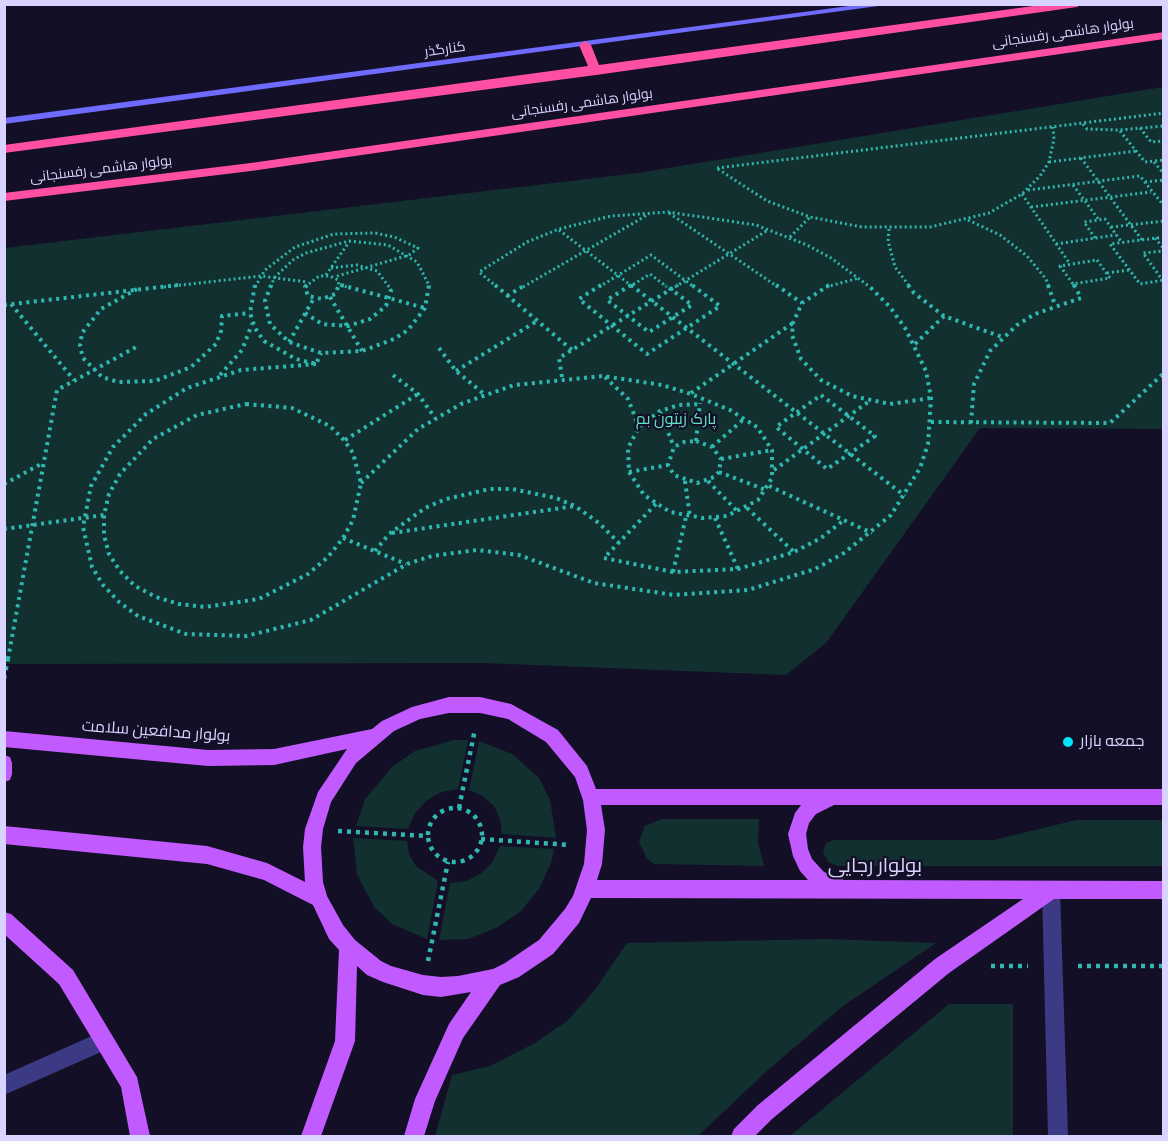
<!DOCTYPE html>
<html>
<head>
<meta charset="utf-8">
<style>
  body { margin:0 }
  #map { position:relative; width:1168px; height:1141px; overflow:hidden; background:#130f26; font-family:"Titillium Web",sans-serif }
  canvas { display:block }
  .frame { position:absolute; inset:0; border:6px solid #d9d4ff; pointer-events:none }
</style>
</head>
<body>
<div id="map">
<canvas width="1168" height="1141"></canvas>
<div class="frame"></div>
</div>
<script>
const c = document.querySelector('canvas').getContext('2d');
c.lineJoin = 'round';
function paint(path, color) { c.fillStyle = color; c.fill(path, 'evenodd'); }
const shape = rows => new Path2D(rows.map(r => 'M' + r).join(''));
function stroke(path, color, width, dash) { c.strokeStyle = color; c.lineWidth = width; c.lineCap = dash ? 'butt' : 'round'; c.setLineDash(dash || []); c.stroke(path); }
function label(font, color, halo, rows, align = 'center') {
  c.font = font + ' "Titillium Web",Cairo,sans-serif'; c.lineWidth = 4.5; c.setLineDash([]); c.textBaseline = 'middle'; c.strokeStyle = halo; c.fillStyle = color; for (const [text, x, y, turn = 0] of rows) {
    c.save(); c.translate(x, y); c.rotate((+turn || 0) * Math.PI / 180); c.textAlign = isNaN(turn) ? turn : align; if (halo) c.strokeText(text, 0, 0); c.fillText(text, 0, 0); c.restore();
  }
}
const green = shape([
  [1163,87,1163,429,980,428,826,643,786,675,483,663,5,664,5,248,638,173],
  [454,740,468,740,458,789,441,792,426,801,415,813,408,829,356,826,365,799,392,767,415,751],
  [479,741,512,754,539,778,550,800,556,838,502,834,500,819,494,806,483,796,469,790],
  [662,819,759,819,758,842,764,866,654,864,647,859,639,842,645,826],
  [1076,820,1163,820,1163,866,838,866,828,862,823,852,826,843,834,840,994,840],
  [353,838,407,841,409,854,416,866,438,881,427,939,392,924,374,907,357,874],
  [500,846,554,849,551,863,539,889,520,912,496,928,468,939,439,940,450,883,467,881,482,873,493,861],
  [827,939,936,943,843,1006,769,1069,698,1136,435,1136,452,1075,490,1066,535,1043,567,1021,594,991,627,943],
  [949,1004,1013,1004,1013,1136,790,1136]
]);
const pathFar2 = shape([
  [1083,124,1087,129,1119,130,1164,126],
  [1140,128,1151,142,1164,141],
  [1120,131,1145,162,1164,160],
  [1081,158,1142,240],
  [1049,162,1136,151],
  [1154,162,1164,174],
  [717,168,1164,113],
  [718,169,767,201,810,217,862,227,930,227,989,213,1022,194,1040,176,1049,162,1054,139,1053,127],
  [1145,182,1164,180],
  [1073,185,1099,220],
  [1028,190,1140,176,1164,206],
  [1022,194,1070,264],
  [1031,207,1151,192],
  [669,213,778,287],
  [968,220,1000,235,1027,256,1046,279,1049,287],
  [1111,227,1164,221],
  [889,229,888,241,895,267,910,287],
  [559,230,633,287],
  [790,237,810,217],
  [1164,237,1110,244,1140,284,1164,280],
  [1095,238,1084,222,1105,219,1122,243],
  [1155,238,1164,249],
  [1056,244,1116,235],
  [1097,260,1110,278,1073,284,1060,266,1097,260],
  [331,268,357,265,377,271,389,287],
  [1107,273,1129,270],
  [326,275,349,242],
  [1163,281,1143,253,1164,251],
  [1073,284,1075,287],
  [340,285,347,287],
  [164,287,261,276,307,282],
  [255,287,265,270,295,247,334,234,375,233,394,237,418,248,409,255,334,277],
  [271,287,274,278,293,260,306,253,349,241,388,245,417,262,430,287],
  [305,287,319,276,330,276,338,280,339,287],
  [497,287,479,272,527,242,559,229,611,216,668,212,756,225,807,245,831,258,870,287],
  [523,287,649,214],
  [599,287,651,255,694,287],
  [629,287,650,274,667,287],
  [675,287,768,230],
  [826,287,859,278]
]);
const pathFar1 = shape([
  [255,285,250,313,255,328,264,341,296,359,316,364,321,353],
  [271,285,265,301,270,324,289,342,321,353,362,351,394,339,408,330,425,308,429,285],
  [307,285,305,287,308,296,322,299,335,294,339,285],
  [341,285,425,308],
  [495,285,572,350],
  [601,285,579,299,647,354,720,306,692,285],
  [631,285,905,496],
  [631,285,607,300,649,332,692,305,665,285],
  [776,285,802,303],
  [829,285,802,303,793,323,792,335,801,359,821,380,852,396,890,404,931,398],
  [908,285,914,293,944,316,1002,337],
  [1048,285,1055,305],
  [137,289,101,309,82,333,80,346,83,358,102,377,118,382,155,381,191,367,216,344,221,331,222,316,250,313],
  [507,296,525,285],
  [330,297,362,351],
  [11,304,74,380],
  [4,305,178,285],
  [305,313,322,324,348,326,370,319,386,306,391,291,388,285],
  [289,342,314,298],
  [915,344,944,316],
  [439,348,456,371,484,394],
  [316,364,241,370,187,388,146,414,113,447,91,486,83,527,92,567,103,585,119,602,138,616,186,634,246,636,311,620,407,564,432,556,477,550,519,555,594,583,674,595,748,590,815,569,844,553,891,515,920,468,928,444,931,398,926,371,905,328,890,307,868,285],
  [456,371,537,321],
  [220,375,242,350,252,324],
  [393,375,418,394,435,418],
  [562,377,559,358,678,285],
  [605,377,628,399,639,427],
  [691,393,793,323],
  [821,395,875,436,827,469,776,427,821,395],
  [246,404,292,408,330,426,344,440,353,453,361,483,353,520,343,538,328,557,308,574,259,599,205,607,179,604,156,597,135,586,120,571,109,554,104,535,104,515,109,494,120,474,153,439,197,415,246,404],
  [660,412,674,447],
  [931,422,1110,423,1164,373],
  [971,423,974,384,990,351,1017,325,1035,314,1081,298,1074,285],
  [345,440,418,394],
  [696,441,712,447,721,459,719,472,714,477,697,483,674,475,668,465,674,447,684,442,696,441],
  [696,441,700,403],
  [712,447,745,418],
  [721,459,772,450],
  [774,470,868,402],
  [629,472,668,465],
  [719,472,766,490],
  [685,481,690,517],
  [708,481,738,512],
  [361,483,418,429,461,404,514,385,603,376,662,385,691,394,730,410,757,427,772,450,772,478,758,500,727,516,703,518,670,512,644,495,629,472,628,448,639,427,660,411,679,405,700,404],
  [4,484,43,463],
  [769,486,872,533],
  [656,504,604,558,673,572,738,569,794,552,821,538,844,520],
  [747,508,794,552],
  [715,518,738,569],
  [4,529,104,515],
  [392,533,575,506],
  [343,538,406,564],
  [375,551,389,534,425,508,446,499,490,489,512,489,556,498,575,506,599,523,619,543],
  [673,572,686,517],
  [8,659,57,390,138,346]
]);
const path = shape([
  [4,679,8,657],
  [459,808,475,729],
  '428 835a27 27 0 1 1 54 0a27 27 0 1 1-54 0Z',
  [338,831,428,836],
  [481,839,570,845],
  [428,961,448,862],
  [991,966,1028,966],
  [1078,966,1164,966]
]);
const street = shape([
  [1051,881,1057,884,1060,890,1068,1136,1048,1136,1042,890,1045,884,1051,881],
  [103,1031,110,1034,113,1041,110,1048,4,1095,4,1075,103,1031]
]);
const secondary = shape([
  [864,4,893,4,4,124,4,118,864,4]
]);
const primary = shape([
  [449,697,480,697,511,704,558,730,587,766,596,789,1164,789,1164,805,834,805,816,814,809,823,806,834,808,849,812,859,824,872,844,880,1164,881,1164,899,1054,899,949,973,772,1119,755,1136,731,1136,734,1129,758,1105,935,959,1023,899,591,898,579,923,553,954,519,977,500,985,463,1038,435,1101,424,1136,404,1136,415,1099,449,1024,471,992,441,997,423,995,383,982,367,975,357,966,355,1041,321,1136,301,1136,335,1041,339,950,329,939,313,905,264,880,207,864,4,844,4,826,207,846,267,863,305,882,303,847,305,829,318,792,347,749,274,765,208,766,4,747,4,731,208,750,274,749,372,729,382,721,412,707,449,697],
  [449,713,480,713,508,719,546,742,575,777,583,800,587,830,584,864,573,896,565,909,539,940,505,963,493,969,458,976,441,977,423,975,391,966,381,961,355,940,343,925,327,896,323,882,321,847,323,829,331,802,356,763,394,731,420,719,449,713],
  [601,805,801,805,795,813,788,834,793,856,800,871,808,880,597,880,602,864,605,830,601,805],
  [4,755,10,757,12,763,12,774,10,780,4,782,4,755],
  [4,912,11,914,73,970,137,1077,150,1136,130,1136,121,1087,59,984,4,934,4,912]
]);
const highway = shape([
  [1048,4,1082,4,1077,7,596,75,4,153,4,145,588,66,579,45,585,41,591,45,599,65,1048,4],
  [1164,32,1164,39,251,171,4,201,4,193,251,163,1164,32]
]);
const markers = [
  [1068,742,6,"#00e5ff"]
];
const farStreetnames = [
  ["بولوار هاشمی رفسنجانی",1063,34,-8],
  ["کنارگذر",445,50,-8],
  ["بولوار هاشمی رفسنجانی",582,104,-8],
  ["بولوار هاشمی رفسنجانی",101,170,-7]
];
const parkNames = [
  ["پارک زیتون بم",676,420]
];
const streetNames = [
  ["بولوار مدافعین سلامت",156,732,4]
];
const poiNames = [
  ["جمعه بازار",1080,742]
];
const nearStreetnames = [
  ["بولوار رجایی",875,867]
];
paint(green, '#12302f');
stroke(pathFar2, '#2fb8b0', 3, [2, 3]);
stroke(pathFar1, '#2fb8b0', 4, [3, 4.5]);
stroke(path, '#2fb8b0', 4.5, [4, 5]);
paint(street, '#3d3a85');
paint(secondary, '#6f6bff');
paint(primary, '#c25bff');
paint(highway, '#ff4fa3');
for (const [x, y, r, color] of markers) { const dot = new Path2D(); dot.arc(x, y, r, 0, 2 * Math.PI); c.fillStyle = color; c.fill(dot); stroke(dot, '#130f26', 2); }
label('14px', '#d9d4ff', '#130f26', farStreetnames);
label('16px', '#5fe0c0', '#130f26', parkNames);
label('16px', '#d9d4ff', '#130f26', streetNames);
label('16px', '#d9d4ff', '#130f26', poiNames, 'left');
label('20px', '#d9d4ff', '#130f26', nearStreetnames);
</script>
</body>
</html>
